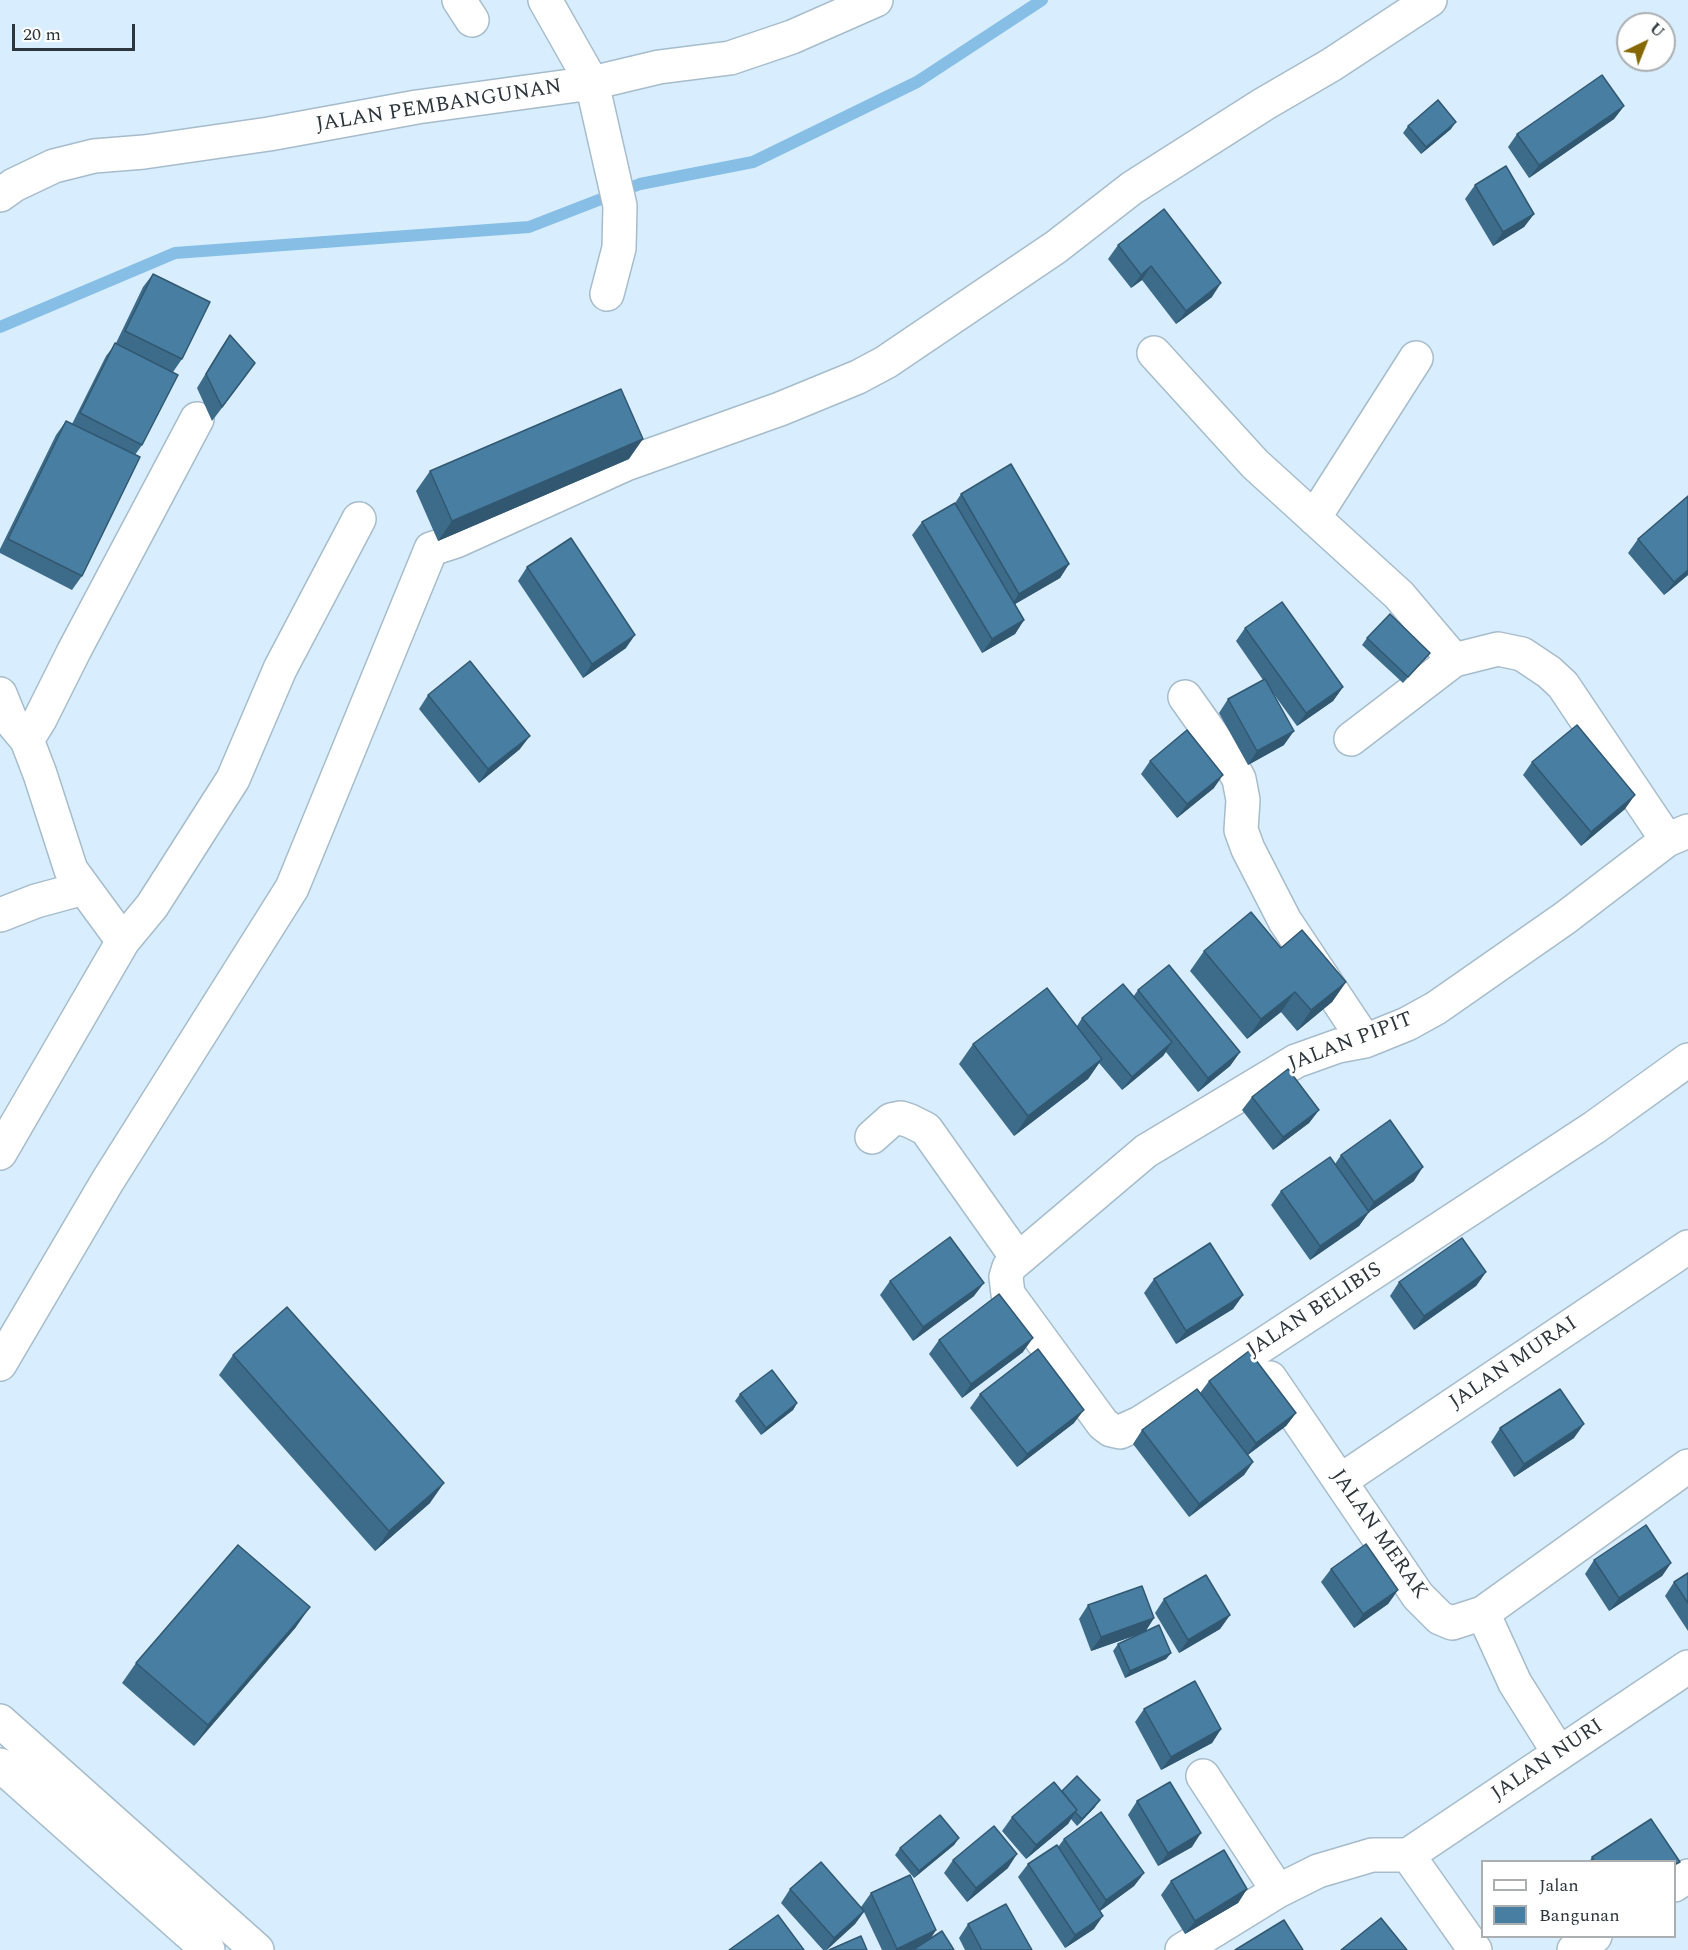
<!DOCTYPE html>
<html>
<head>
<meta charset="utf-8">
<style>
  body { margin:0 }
  #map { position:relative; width:1688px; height:1950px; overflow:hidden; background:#d8eeff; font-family:Spectral,serif }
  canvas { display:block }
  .legend { position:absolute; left:1481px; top:1860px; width:195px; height:78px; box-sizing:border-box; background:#fff; border:2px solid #abafb1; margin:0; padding:8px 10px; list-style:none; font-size:18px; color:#2d363c }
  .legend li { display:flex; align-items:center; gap:12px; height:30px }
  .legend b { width:30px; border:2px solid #abafb1 }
  .north { position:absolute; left:1616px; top:12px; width:60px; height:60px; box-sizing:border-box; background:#fff; border:2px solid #abafb1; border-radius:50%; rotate:43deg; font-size:16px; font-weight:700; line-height:24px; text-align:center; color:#2d363c }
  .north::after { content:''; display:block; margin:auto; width:21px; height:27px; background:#856802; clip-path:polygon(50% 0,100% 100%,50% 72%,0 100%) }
  .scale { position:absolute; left:12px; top:24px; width:123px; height:27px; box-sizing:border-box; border:3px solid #2d363c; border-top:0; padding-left:8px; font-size:18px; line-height:21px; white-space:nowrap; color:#2d363c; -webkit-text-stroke:4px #fff; paint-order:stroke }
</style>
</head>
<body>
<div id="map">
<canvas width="1688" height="1950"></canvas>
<ul class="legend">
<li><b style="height:8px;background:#fff"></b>Jalan</li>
<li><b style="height:16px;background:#477ea2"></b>Bangunan</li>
</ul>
<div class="north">U</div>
<div class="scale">20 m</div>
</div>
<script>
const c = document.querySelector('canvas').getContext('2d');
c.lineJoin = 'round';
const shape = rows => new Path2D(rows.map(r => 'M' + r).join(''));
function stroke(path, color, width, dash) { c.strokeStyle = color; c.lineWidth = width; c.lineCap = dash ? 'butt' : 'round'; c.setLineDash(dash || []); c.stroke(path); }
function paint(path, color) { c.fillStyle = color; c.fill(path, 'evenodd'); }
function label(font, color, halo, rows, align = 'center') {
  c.font = font + ' Spectral,serif'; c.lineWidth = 6; c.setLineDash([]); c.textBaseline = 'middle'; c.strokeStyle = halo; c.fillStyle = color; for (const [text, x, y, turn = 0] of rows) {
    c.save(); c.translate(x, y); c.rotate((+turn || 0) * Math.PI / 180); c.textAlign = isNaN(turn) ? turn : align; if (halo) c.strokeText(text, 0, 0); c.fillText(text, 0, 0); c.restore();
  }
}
const stream = shape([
  [0,327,175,253,529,227,640,184,753,162,917,82,1042,0]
]);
const minor = shape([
  [459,0,472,20],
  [545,0,592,83,620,206,619,248,607,294],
  [0,195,14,185,54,166,94,156,144,152,269,134,417,107,592,83,659,67,730,58,792,37,876,0],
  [1154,353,1255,464,1399,595,1454,660],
  [1314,518,1416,358],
  [0,694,11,721,27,740],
  [1185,697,1224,752,1239,779,1243,800,1241,830,1248,849,1285,921,1365,1041],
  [1351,739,1454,660,1498,649,1522,654,1549,672,1563,685,1667,840],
  [1688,831,1667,840,1565,918,1436,1008,1407,1024,1365,1041,1338,1046,1296,1061,1146,1151,1009,1267,1006,1277,1008,1294,1103,1424,1111,1430,1120,1432,1140,1423,1252,1352,1595,1127,1688,1060],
  [0,915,36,901,84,888],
  [123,941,71,870,40,774,27,740,40,719,74,651,197,419],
  [872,1137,891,1120,901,1118,910,1121,926,1129,1018,1259],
  [0,1153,123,941,152,906,233,779,280,669,359,519],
  [0,1364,107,1182,292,888,431,549,456,541,626,464,780,409,858,377,886,362,1056,247,1132,188,1264,104,1331,65,1430,0],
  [1270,1378,1418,1596,1440,1618,1452,1623,1483,1613,1688,1466],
  [1340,1481,1688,1247],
  [1483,1613,1515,1683,1559,1753],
  [0,1721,257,1950],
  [0,1765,208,1950],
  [1203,1776,1278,1891],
  [1408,1855,1688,1667],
  [1408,1855,1475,1950],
  [1674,1885,1688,1876],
  [1182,1950,1278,1891,1318,1871,1372,1855,1408,1855],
  [1574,1950,1595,1936]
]);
const wall = shape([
  [1624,106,1614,119,1529,178,1508,147,1517,134],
  [1408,126,1451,129,1421,154,1403,133],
  [1475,185,1534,214,1524,227,1493,246,1465,199],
  [1118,245,1212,297,1176,324,1142,280,1131,288,1108,259],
  [153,274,182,359,173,372,142,445,135,455,82,576,72,590,0,553,0,549,56,435,66,421,72,424,106,356,116,343,143,287],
  [230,335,255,363,212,421,197,388,221,348],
  [629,459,438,541,416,491,430,471],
  [961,494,1069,564,1060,578,1015,604,1024,620,1015,634,982,653,912,535,922,522,955,503],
  [1688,496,1688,575,1664,595,1628,553,1638,539],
  [527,567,626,648,583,678,518,581],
  [1245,628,1343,687,1333,701,1297,726,1273,693,1284,745,1248,765,1219,713,1228,699,1263,680,1236,641],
  [1367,638,1430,653,1425,659,1403,683,1362,645],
  [428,695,520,749,479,783,419,709],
  [1150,761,1214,788,1177,818,1141,774],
  [1532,762,1625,809,1581,846,1523,775],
  [1281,948,1346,982,1332,1002,1297,1031,1281,1012,1247,1039,1190,971,1204,951],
  [1138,990,1240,1052,1230,1066,1198,1092,1166,1052,1163,1056,1122,1090,1099,1063,1088,1079,1014,1136,959,1064,973,1044,1077,1026,1082,1018,1133,997],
  [1252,1097,1319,1110,1309,1123,1273,1150,1242,1110],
  [1341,1155,1414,1181,1369,1212,1359,1226,1310,1260,1271,1205,1281,1191,1335,1164],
  [1486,1272,1476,1286,1414,1330,1390,1296,1399,1282],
  [1154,1279,1243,1295,1233,1309,1176,1344,1144,1293],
  [890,1281,974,1296,913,1341,880,1295],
  [939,1340,1023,1352,962,1398,929,1354],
  [233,1355,430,1503,375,1551,219,1375],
  [1209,1381,1296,1413,1286,1426,1248,1455,1253,1462,1244,1475,1189,1517,1133,1444,1142,1430,1200,1393],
  [740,1394,797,1403,793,1410,761,1435,735,1401],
  [980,1394,1074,1423,1017,1467,970,1408],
  [1500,1428,1574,1438,1514,1477,1491,1442],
  [1594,1560,1671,1563,1662,1576,1609,1611,1585,1574],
  [1331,1569,1398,1590,1388,1604,1354,1628,1321,1582],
  [1688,1573,1688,1631,1665,1596,1674,1582],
  [1164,1599,1230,1615,1220,1629,1179,1653,1155,1613],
  [1088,1605,1154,1618,1145,1632,1091,1651,1079,1619],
  [296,1627,194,1746,122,1683,136,1663],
  [1118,1644,1171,1653,1166,1659,1125,1678,1113,1651],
  [1144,1709,1221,1729,1212,1743,1161,1770,1135,1722],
  [1062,1791,1095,1807,1077,1826,1071,1819,1068,1824,1026,1859,1002,1831,1012,1817],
  [1137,1801,1192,1847,1158,1866,1128,1815],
  [959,1838,954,1845,914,1878,895,1855,900,1848],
  [1064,1839,1144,1873,1134,1886,1100,1911,1094,1929,1065,1948,1018,1877,1028,1864,1058,1847],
  [1592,1857,1674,1862,1589,1862],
  [953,1860,1008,1868,967,1902,944,1873],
  [1171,1881,1247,1889,1238,1903,1185,1934,1161,1895],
  [790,1889,861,1907,871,1893,936,1930,930,1939,954,1950,882,1950,864,1912,855,1924,827,1950,823,1950,781,1903],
  [968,1924,1032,1950,965,1950,959,1938]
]);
const shadedWall = shape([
  [1624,106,1614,119,1529,178,1539,165],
  [1456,122,1451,129,1421,154,1426,147],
  [1534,214,1524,227,1493,246,1503,232],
  [1151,266,1142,280,1131,288,1141,275],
  [1221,283,1212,297,1176,324,1186,311],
  [255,363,245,377,212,421,222,407],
  [643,439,629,459,438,541,452,521],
  [1069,564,1060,578,1010,607,1019,594],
  [1688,570,1688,575,1664,595,1674,582],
  [1024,620,1015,634,982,653,992,639],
  [635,635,626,648,583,678,592,664],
  [1343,687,1333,701,1297,726,1306,713],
  [1294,731,1284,745,1248,765,1257,751],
  [530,736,520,749,479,783,488,769],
  [1223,775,1214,788,1177,818,1187,804],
  [1635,795,1625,809,1581,846,1591,832],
  [1346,982,1332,1002,1297,1031,1311,1010],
  [1295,992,1281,1012,1247,1039,1261,1019],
  [1172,1042,1163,1056,1122,1090,1132,1077],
  [1240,1052,1230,1066,1198,1092,1208,1078],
  [1102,1059,1088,1079,1014,1136,1028,1116],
  [1319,1110,1309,1123,1273,1150,1283,1137],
  [1423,1167,1414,1181,1365,1215,1374,1202],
  [1369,1212,1359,1226,1310,1260,1320,1246],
  [1486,1272,1476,1286,1414,1330,1424,1316],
  [984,1283,974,1296,913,1341,923,1327],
  [1243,1295,1233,1309,1176,1344,1186,1331],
  [1033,1338,1023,1352,962,1398,971,1384],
  [797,1403,793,1410,761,1435,766,1428],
  [1084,1410,1074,1423,1017,1467,1027,1454],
  [1296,1413,1286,1426,1246,1456,1256,1443],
  [1584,1424,1574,1438,1514,1477,1524,1464],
  [1253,1462,1244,1475,1189,1517,1199,1504],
  [444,1483,430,1503,375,1551,389,1531],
  [1671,1563,1662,1576,1609,1611,1619,1598],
  [1398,1590,1388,1604,1354,1628,1363,1614],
  [310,1607,296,1627,194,1746,208,1725],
  [1230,1615,1220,1629,1179,1653,1188,1640],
  [1154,1618,1145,1632,1091,1651,1101,1637],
  [1171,1653,1166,1659,1125,1678,1130,1671],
  [1221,1729,1212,1743,1161,1770,1171,1757],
  [1100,1800,1095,1807,1077,1826,1082,1819],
  [1077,1810,1068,1824,1026,1859,1036,1845],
  [1201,1833,1192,1847,1158,1866,1168,1853],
  [959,1838,954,1845,914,1878,919,1871],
  [1017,1854,1008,1868,967,1902,976,1888],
  [1144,1873,1134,1886,1097,1913,1106,1900],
  [1247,1889,1238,1903,1185,1934,1195,1921],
  [864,1911,855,1924,826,1950,834,1938],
  [1103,1916,1094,1929,1065,1948,1075,1935],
  [936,1930,927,1944,913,1950,896,1950,897,1949]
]);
const building = shape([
  [1602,75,1624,106,1539,165,1517,134,1602,75],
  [1438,100,1456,122,1426,147,1408,126,1438,100],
  [1506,166,1534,214,1503,232,1475,185,1506,166],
  [1164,209,1221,283,1186,311,1151,266,1141,275,1118,245,1164,209],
  [153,274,210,302,182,359,125,331,153,274],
  [230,335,255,363,222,407,206,374,230,335],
  [115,343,178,375,142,445,80,413,115,343],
  [621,389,643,439,452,521,430,471,621,389],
  [66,421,140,457,82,576,8,539,66,421],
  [1011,464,1069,564,1019,594,961,494,1011,464],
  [1688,496,1688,570,1674,582,1638,539,1688,496],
  [955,503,1024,620,992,639,922,522,955,503],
  [571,538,635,635,592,664,527,567,571,538],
  [1282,602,1343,687,1306,713,1245,628,1282,602],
  [1390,614,1430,653,1408,677,1367,638,1390,614],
  [470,661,530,736,488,769,428,695,470,661],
  [1265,679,1294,731,1257,751,1228,699,1265,679],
  [1577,725,1635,795,1591,832,1532,762,1577,725],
  [1187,730,1223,775,1187,804,1150,761,1187,730],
  [1251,912,1281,948,1302,930,1346,982,1311,1010,1295,992,1261,1019,1204,951,1251,912],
  [1169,965,1240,1052,1208,1078,1138,990,1169,965],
  [1123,984,1172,1042,1132,1077,1082,1018,1123,984],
  [1047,988,1102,1059,1028,1116,973,1044,1047,988],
  [1288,1069,1319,1110,1283,1137,1252,1097,1288,1069],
  [1390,1120,1423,1167,1374,1202,1341,1155,1390,1120],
  [1330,1157,1369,1212,1320,1246,1281,1191,1330,1157],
  [950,1237,984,1283,923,1327,890,1281,950,1237],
  [1462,1238,1486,1272,1424,1316,1399,1282,1462,1238],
  [1210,1243,1243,1295,1186,1331,1154,1279,1210,1243],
  [999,1294,1033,1338,971,1384,939,1340,999,1294],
  [287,1307,444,1483,389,1531,233,1355,287,1307],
  [1038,1349,1084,1410,1027,1454,980,1394,1038,1349],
  [1249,1351,1296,1413,1256,1443,1209,1381,1249,1351],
  [772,1370,797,1403,766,1428,740,1394,772,1370],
  [1197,1389,1253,1462,1199,1504,1142,1430,1197,1389],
  [1560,1389,1584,1424,1524,1464,1500,1428,1560,1389],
  [1646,1525,1671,1563,1619,1598,1594,1560,1646,1525],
  [1366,1544,1398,1590,1363,1614,1331,1569,1366,1544],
  [238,1545,310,1607,208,1725,136,1663,238,1545],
  [1688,1573,1688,1603,1674,1582,1688,1573],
  [1206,1575,1230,1615,1188,1640,1164,1599,1206,1575],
  [1142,1586,1154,1618,1101,1637,1088,1605,1142,1586],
  [1159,1625,1171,1653,1130,1671,1118,1644,1159,1625],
  [1195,1681,1221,1729,1171,1757,1144,1709,1195,1681],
  [1077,1776,1100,1800,1082,1819,1075,1812,1077,1810,1062,1791,1077,1776],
  [1054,1782,1077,1810,1036,1845,1012,1817,1054,1782],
  [1170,1782,1201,1833,1168,1853,1137,1801,1170,1782],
  [1101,1812,1144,1873,1106,1900,1064,1839,1101,1812],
  [940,1815,959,1838,919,1871,900,1848,940,1815],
  [1651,1819,1680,1862,1674,1865,1674,1862,1595,1862,1592,1857,1651,1819],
  [994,1826,1017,1854,976,1888,953,1860,994,1826],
  [1057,1845,1103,1916,1075,1935,1028,1864,1057,1845],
  [1224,1850,1247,1889,1195,1921,1171,1881,1224,1850],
  [821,1862,864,1911,834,1938,790,1889,821,1862],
  [910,1875,936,1930,897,1949,871,1893,910,1875],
  [1006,1904,1032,1950,982,1950,968,1924,1006,1904],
  [778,1915,804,1950,729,1950,778,1915],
  [1381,1918,1407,1950,1341,1950,1381,1918],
  [1284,1920,1303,1950,1235,1950,1284,1920],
  [942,1931,954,1950,913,1950,942,1931],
  [861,1936,867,1950,829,1950,861,1936]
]);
const streetNames = [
  ["JALAN PEMBANGUNAN",439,107,-9],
  ["JALAN PIPIT",1351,1043,-21],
  ["JALAN BELIBIS",1315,1311,-33],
  ["JALAN MURAI",1514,1364,-34],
  ["JALAN MERAK",1378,1535,55],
  ["JALAN NURI",1548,1761,-34]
];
stroke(stream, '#86bee5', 12);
stroke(minor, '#a6bccb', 36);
stroke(minor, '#fff', 33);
paint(wall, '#3d6c8b');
paint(shadedWall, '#325871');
paint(building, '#477ea2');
stroke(building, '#325871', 1.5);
label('21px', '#2d363c', '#fff', streetNames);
</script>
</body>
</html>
